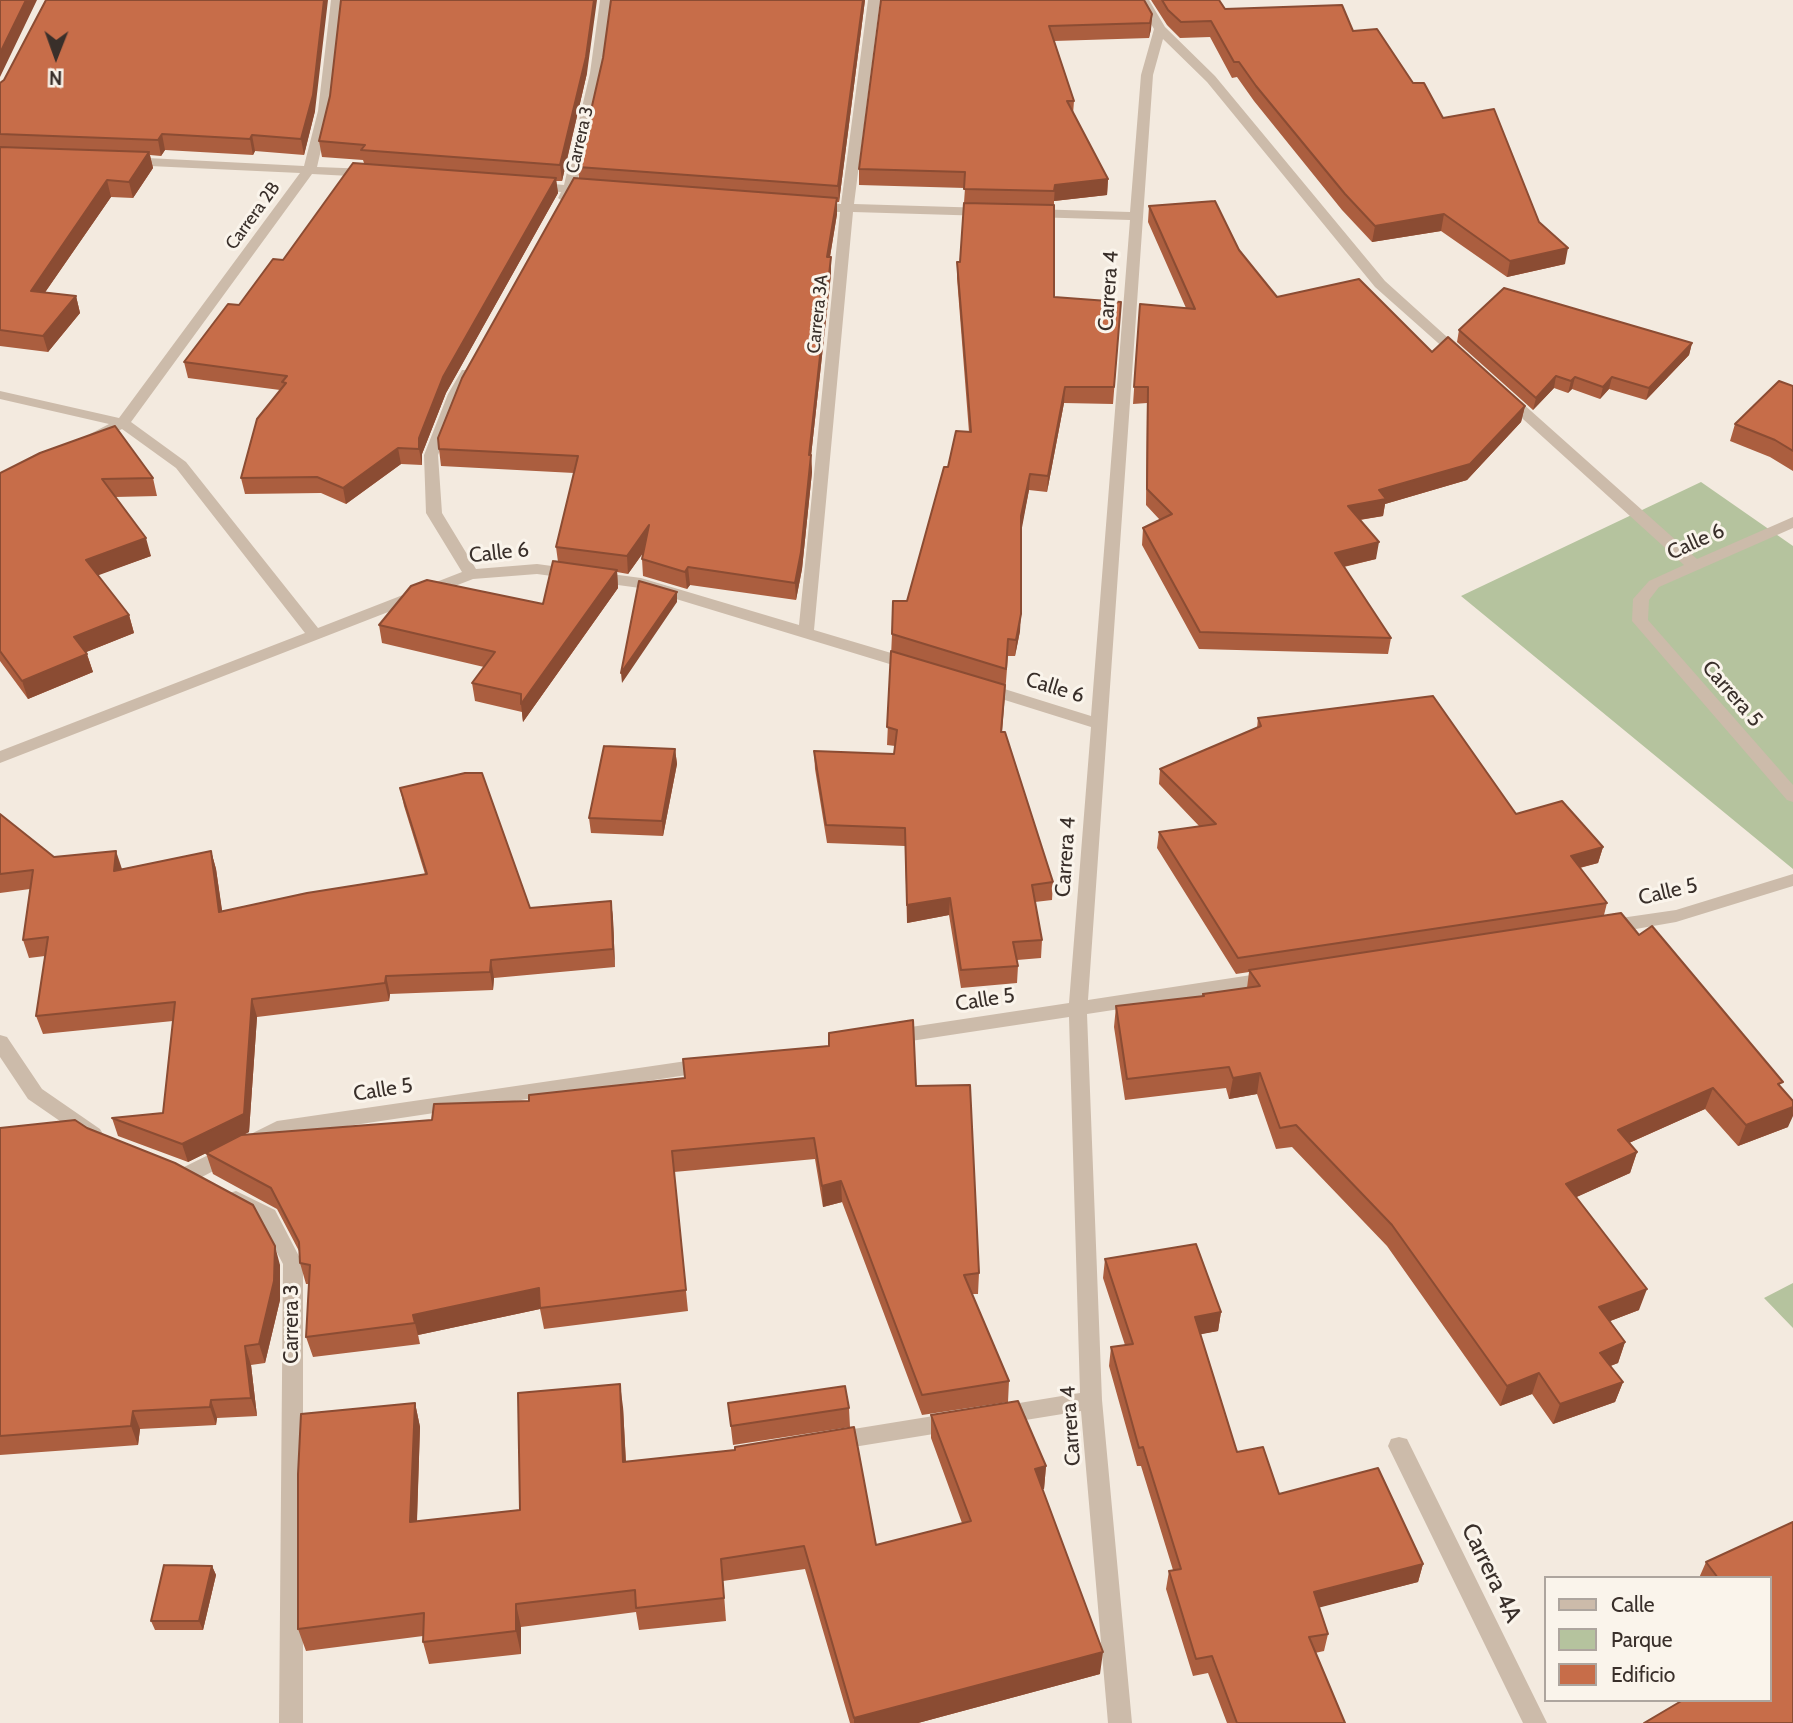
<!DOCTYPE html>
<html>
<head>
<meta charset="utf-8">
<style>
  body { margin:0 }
  #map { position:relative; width:1793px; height:1723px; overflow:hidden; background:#f3eadf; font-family:Cabin,sans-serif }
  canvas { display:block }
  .legend { position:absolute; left:1544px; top:1576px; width:228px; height:126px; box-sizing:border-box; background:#faf4eb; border:2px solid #ada59e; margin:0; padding:9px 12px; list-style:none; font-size:21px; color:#392f2a }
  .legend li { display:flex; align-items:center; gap:14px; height:35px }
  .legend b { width:35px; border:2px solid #ada59e }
  .north { position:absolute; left:21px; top:21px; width:70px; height:70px; -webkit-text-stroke:5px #faf4eb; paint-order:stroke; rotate:181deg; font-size:19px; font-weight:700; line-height:28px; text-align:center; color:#392f2a }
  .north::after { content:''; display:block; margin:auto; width:24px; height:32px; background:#392f2a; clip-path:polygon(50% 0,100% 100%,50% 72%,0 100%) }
</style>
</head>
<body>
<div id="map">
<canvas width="1793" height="1723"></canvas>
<ul class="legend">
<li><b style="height:9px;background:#cba"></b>Calle</li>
<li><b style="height:19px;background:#b5c39e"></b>Parque</li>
<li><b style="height:19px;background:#c76d49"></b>Edificio</li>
</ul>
<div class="north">N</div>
</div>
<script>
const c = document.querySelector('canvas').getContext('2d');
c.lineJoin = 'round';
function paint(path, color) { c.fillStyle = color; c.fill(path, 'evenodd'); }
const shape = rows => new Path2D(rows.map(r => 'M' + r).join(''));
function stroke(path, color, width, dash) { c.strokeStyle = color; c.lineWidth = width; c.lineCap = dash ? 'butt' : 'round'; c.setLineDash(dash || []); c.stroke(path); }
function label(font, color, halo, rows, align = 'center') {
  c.font = font + ' Cabin,sans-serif'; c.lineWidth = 6; c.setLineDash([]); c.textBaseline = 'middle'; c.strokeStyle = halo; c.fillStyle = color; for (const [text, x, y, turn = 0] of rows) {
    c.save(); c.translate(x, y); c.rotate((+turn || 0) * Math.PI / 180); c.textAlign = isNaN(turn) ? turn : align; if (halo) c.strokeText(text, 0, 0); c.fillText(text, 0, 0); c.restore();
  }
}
const green = shape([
  [1701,482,1793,546,1793,869,1461,596],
  [1793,1283,1793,1328,1764,1298]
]);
const minor = shape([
  [331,0,343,0,330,111,317,167,369,169,375,173,369,177,312,174,131,422,186,462,318,628,462,572,426,513,424,455,448,394,462,370,472,370,474,373,462,394,438,455,442,513,476,569,537,564,641,578,799,625,840,212,816,211,810,207,816,203,841,204,868,0,880,0,854,204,987,208,993,212,987,216,853,212,814,630,918,661,920,665,918,669,906,669,640,588,537,574,473,579,0,763,0,751,305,633,176,468,122,429,100,440,90,440,88,437,90,434,109,424,0,399,0,391,119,418,300,173,128,165,122,161,128,157,304,166,318,111,331,0],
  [600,0,612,0,602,73,576,186,592,187,598,191,592,195,573,193,569,201,564,202,558,198,561,192,533,190,527,186,533,182,564,185,590,73,600,0],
  [1137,0,1149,0,1165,27,1215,76,1385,281,1467,355,1465,358,1455,358,1375,287,1207,82,1163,39,1153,75,1088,1000,1271,972,1277,974,1280,979,1277,984,1271,986,1087,1014,1102,1400,1132,1723,1108,1723,1081,1411,1001,1424,993,1422,990,1415,993,1408,1001,1406,1080,1393,1069,1017,891,1044,884,1042,882,1037,884,1032,891,1030,1069,1003,1091,727,976,691,974,687,982,682,1091,716,1130,220,1032,217,1026,213,1032,209,1130,212,1141,75,1154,29,1137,0],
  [1507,393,1512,394,1697,559,1793,517,1793,528,1659,587,1649,600,1648,620,1793,785,1793,802,1787,800,1632,621,1633,599,1649,581,1684,565,1502,400,1500,397,1507,393],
  [1793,874,1793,886,1676,922,1607,934,1601,932,1598,927,1601,922,1607,920,1676,910,1793,874],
  [0,1035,7,1037,42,1089,100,1129,103,1134,100,1139,93,1142,86,1139,28,1099,0,1057,0,1035],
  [707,1058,714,1060,716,1065,714,1070,707,1072,281,1136,196,1180,189,1182,182,1180,179,1174,182,1168,277,1121,707,1058],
  [236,1191,275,1210,303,1264,303,1723,279,1723,283,1264,261,1222,229,1205,226,1199,229,1193,236,1191],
  [952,1413,960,1415,963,1422,960,1429,952,1431,835,1450,827,1448,824,1441,827,1434,835,1432,952,1413],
  [1399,1437,1407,1439,1547,1723,1523,1723,1388,1446,1391,1439,1399,1437]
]);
const wall = shape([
  [865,0,839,202,837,202,837,214,830,257,831,274,811,456,812,472,802,569,796,600,690,585,687,589,643,576,642,559,643,553,628,574,617,572,618,588,523,722,522,712,475,701,472,683,484,667,382,643,379,625,543,604,558,562,556,547,574,473,441,466,439,449,579,179,578,167,603,58],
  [881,0,1152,14,1151,29,1149,38,1054,41,1074,101,1073,114,1108,179,1107,195,1054,201,1054,297,1121,302,1113,404,1064,403,1047,492,1029,490,1021,529,1020,631,1015,656,1008,656,1002,732,1053,882,1052,900,1035,902,1042,940,1041,958,1017,960,1018,966,1017,983,961,988,949,915,907,923,905,846,827,843,815,769,814,751,894,754,895,746,887,745,892,634,907,601,948,467,969,432,957,278,957,262,960,262,965,188,859,185,859,169],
  [1151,0,1219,0,1225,9,1353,31,1413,83,1443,118,1539,222,1565,264,1507,277,1441,231,1372,242,1342,210,1254,101,1237,77,1232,78,1210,37,1180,38,1167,25],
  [587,73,562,181,556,181,558,193,446,393,422,454,422,465,401,464,346,504,321,493,245,494,241,478,280,390,188,378,184,362,283,260,364,163,363,160,322,157,319,141,330,96],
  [0,83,315,111,304,155,255,151,253,155,165,150,161,156,150,155,153,168,133,198,111,197,45,292,76,296,80,313,48,352,0,346],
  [1149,206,1239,250,1277,297,1432,352,1525,406,1521,422,1467,480,1385,504,1383,516,1360,520,1376,559,1344,567,1391,638,1388,654,1199,649,1142,545,1143,528,1160,520,1146,505,1147,403,1133,404,1140,304,1186,308,1148,222],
  [1459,330,1692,343,1689,355,1646,400,1609,389,1600,399,1572,389,1568,393,1554,388,1533,410,1457,342],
  [1793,386,1793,471,1770,457,1730,441,1735,424],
  [0,473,153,478,157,496,115,497,151,556,97,575,129,615,134,633,86,652,93,672,28,699,0,661],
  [1258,718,1603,847,1598,863,1580,868,1607,903,1604,915,1639,935,1781,1087,1788,1127,1738,1146,1705,1109,1629,1143,1637,1152,1630,1173,1576,1197,1639,1310,1610,1321,1625,1342,1618,1363,1610,1366,1623,1382,1615,1402,1553,1424,1532,1394,1500,1406,1387,1246,1292,1147,1276,1149,1257,1094,1229,1099,1226,1088,1125,1100,1114,1027,1116,1006,1202,996,1203,994,1247,988,1249,972,1236,974,1157,848,1159,832,1200,827,1159,784,1160,769,1257,728],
  [675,749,677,764,663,836,591,833,589,818],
  [400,788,530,908,611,901,613,919,615,967,494,978,493,990,390,994,389,1001,257,1017,249,1132,243,1135,432,1120,529,1101,916,1086,979,1273,978,1294,972,1294,1009,1381,1008,1402,922,1415,842,1202,823,1207,815,1159,674,1172,688,1311,544,1329,540,1309,418,1335,420,1344,313,1357,306,1337,309,1284,306,1284,300,1263,299,1251,277,1209,213,1174,206,1153,188,1162,118,1136,112,1118,163,1113,173,1021,43,1034,36,1016,45,956,29,958,23,940,30,889,0,893,0,814,54,857,122,869,211,851,216,869,222,912,425,874,404,806],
  [0,1128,280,1265,280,1300,265,1363,251,1365,257,1416,217,1418,216,1425,140,1429,138,1445,0,1455],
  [1105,1259,1221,1312,1218,1331,1200,1334,1237,1452,1279,1494,1423,1564,1418,1582,1319,1607,1328,1634,1324,1651,1315,1653,1345,1723,1227,1723,1208,1673,1193,1676,1166,1589,1169,1571,1173,1570,1141,1466,1137,1466,1109,1366,1111,1347,1125,1345,1103,1278],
  [415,1403,420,1427,417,1522,520,1510,623,1407,626,1462,876,1545,962,1523,931,1438,931,1415,1046,1466,1044,1489,1042,1489,1100,1674,918,1723,850,1723,805,1569,723,1581,726,1621,639,1630,636,1612,521,1627,521,1654,429,1664,423,1642,423,1636,306,1651,298,1629],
  [728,1403,849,1408,850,1427,733,1445],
  [1793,1522,1770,1700,1770,1578,1699,1578,1706,1562],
  [212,1566,216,1575,203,1630,155,1630,151,1621]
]);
const shadedWall = shape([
  [26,0,37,0,0,77,0,53],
  [324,0,328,0,315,111,304,155,301,139],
  [594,0,597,0,587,73,562,181,560,165],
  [863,0,865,0,839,202,838,186],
  [1152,14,1151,29,1149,38,1150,23],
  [162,134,165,150,161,156,158,140],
  [252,135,255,151,253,155,250,139],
  [149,152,153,168,133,198,129,182],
  [556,178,558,193,446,393,422,454,422,465,419,449,419,438,443,377],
  [1108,179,1107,195,1054,201,1055,185],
  [107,180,111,197,35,307,31,291],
  [837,198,837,214,827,274,827,257],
  [1444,214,1441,231,1372,242,1375,226],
  [1568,248,1565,264,1507,277,1510,261],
  [831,257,831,274,811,456,812,472,802,569,796,600,795,583],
  [76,296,80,313,48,352,43,336],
  [1692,343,1689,355,1646,400,1649,388],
  [1556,376,1554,388,1533,410,1536,398],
  [1575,377,1572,389,1568,393,1571,381],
  [1612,377,1609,389,1600,399,1603,387],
  [1065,387,1064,403,1047,492,1048,476],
  [1525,406,1521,422,1467,480,1385,504,1383,516,1345,522,1348,506,1379,490],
  [398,448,401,464,346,504,343,488],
  [1030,474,1029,490,1021,533,1021,516],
  [649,525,650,543,628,574,627,556],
  [146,538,151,556,91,578,86,560],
  [1379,542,1376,559,1333,569,1335,553],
  [688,567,690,585,687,589,685,572],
  [617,570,618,588,523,722,521,704],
  [677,592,677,602,622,683,621,673],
  [1021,614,1020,631,1015,656,1016,640],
  [129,615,134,633,79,655,74,637],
  [87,654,93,672,28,699,22,681],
  [675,749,677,764,663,836,662,821],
  [1603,847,1598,863,1566,871,1571,856],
  [116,851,122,869,114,871],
  [211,851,216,869,225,930,219,912],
  [950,898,949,915,907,923,907,905],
  [611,901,613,919,615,967,613,949],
  [491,960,494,978,493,990,490,972],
  [386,976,390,994,389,1001,385,983],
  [252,999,257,1017,249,1132,188,1162,182,1144],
  [1260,1073,1257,1094,1229,1099,1233,1078],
  [1713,1088,1705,1109,1611,1151,1618,1130],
  [1793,1107,1793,1116,1788,1127,1738,1146,1746,1125],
  [1637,1152,1630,1173,1559,1205,1566,1184],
  [841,1181,842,1202,823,1207,822,1186],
  [275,1246,280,1265,280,1300,265,1363,259,1344],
  [539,1288,540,1309,418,1335,420,1344,413,1315],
  [1647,1289,1639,1310,1592,1328,1599,1307],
  [1221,1312,1218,1331,1192,1336,1195,1317],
  [1625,1342,1618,1363,1593,1373,1600,1353],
  [245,1346,251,1365,257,1416,251,1398],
  [1539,1373,1532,1394,1500,1406,1507,1386],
  [1623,1382,1615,1402,1553,1424,1560,1404],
  [620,1384,623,1407,627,1485,623,1462],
  [211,1400,217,1418,216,1425,210,1407],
  [415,1403,420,1427,416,1545,410,1522],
  [133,1411,140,1429,138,1445,131,1426],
  [1046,1466,1044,1489,1033,1492,1035,1469],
  [1423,1564,1418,1582,1310,1610,1314,1592],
  [212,1566,216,1575,203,1630,199,1621],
  [516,1604,521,1627,521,1654,516,1631],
  [1103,1652,1100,1674,918,1723,854,1723,854,1718]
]);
const building = shape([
  [0,0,26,0,0,53,0,0],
  [46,0,324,0,313,95,301,139,252,135,250,139,162,134,158,140,0,134,0,83,4,80,46,0],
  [341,0,594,0,586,57,560,165,361,150,365,145,319,141,330,96,341,0],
  [611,0,863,0,838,186,578,167,603,58,611,0],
  [881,0,1144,0,1152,14,1150,23,1049,26,1074,101,1067,101,1108,179,1055,185,1054,191,964,189,965,172,859,169,881,0],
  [1162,0,1219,0,1225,9,1342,5,1353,31,1377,29,1413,83,1424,83,1443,118,1494,109,1539,222,1568,248,1510,261,1444,214,1375,226,1345,194,1256,86,1239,62,1234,62,1211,21,1181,22,1168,10,1162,0],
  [0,147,149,152,129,182,107,180,31,291,76,296,43,336,0,330,0,147],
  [353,163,556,178,443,377,419,438,419,449,398,448,343,488,317,477,241,478,257,419,286,383,282,382,287,376,184,362,228,304,239,305,273,259,283,260,353,163],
  [574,178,837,198,827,257,831,257,809,455,811,455,801,552,795,583,688,567,685,572,642,559,649,525,627,556,556,547,578,456,439,449,438,438,462,378,574,178],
  [1215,201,1239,250,1277,297,1359,279,1432,352,1448,337,1525,406,1470,464,1379,490,1386,499,1348,506,1379,542,1335,553,1391,638,1200,632,1143,528,1172,514,1147,489,1148,387,1134,387,1140,304,1195,309,1149,206,1215,201],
  [964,203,1054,205,1054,297,1121,302,1114,387,1065,387,1048,476,1030,474,1021,516,1021,614,1016,640,1008,639,1006,669,892,634,893,601,907,601,944,467,948,467,956,431,971,432,957,262,960,262,964,203],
  [1504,288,1692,343,1649,388,1612,377,1603,387,1575,377,1571,381,1556,376,1536,398,1459,330,1504,288],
  [1779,381,1793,386,1793,451,1775,440,1735,424,1779,381],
  [115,426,153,478,102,479,146,538,86,560,129,615,74,637,87,654,22,681,0,651,0,473,40,453,115,426],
  [553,561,617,570,521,704,521,694,472,683,495,652,379,625,411,586,427,580,543,604,553,561],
  [639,581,677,592,621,673,639,581],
  [891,651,1005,685,1001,732,1005,732,1053,882,1032,885,1042,940,1013,942,1018,966,961,970,950,898,907,905,905,828,826,825,814,751,894,754,897,730,887,727,891,651],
  [1433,696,1516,814,1562,801,1603,847,1571,856,1607,903,1238,958,1159,832,1216,824,1160,769,1261,726,1258,718,1433,696],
  [604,746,675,749,662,821,589,818,604,746],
  [465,773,482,773,530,908,611,901,613,949,491,960,490,972,386,976,385,983,252,999,244,1114,182,1144,112,1118,163,1113,175,1002,36,1016,48,937,23,940,33,870,0,874,0,814,54,857,116,851,114,871,211,851,219,912,307,893,427,874,400,788,465,773],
  [1621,913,1639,935,1652,926,1783,1082,1778,1084,1793,1101,1793,1107,1746,1125,1713,1088,1618,1130,1637,1152,1566,1184,1647,1289,1599,1307,1625,1342,1600,1353,1623,1382,1560,1404,1539,1373,1507,1386,1392,1225,1296,1125,1280,1128,1260,1073,1233,1078,1229,1067,1127,1079,1116,1006,1204,996,1203,994,1260,986,1249,970,1621,913],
  [913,1020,916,1086,970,1085,979,1273,964,1275,1009,1381,922,1395,841,1181,822,1186,814,1138,672,1151,686,1290,540,1308,539,1288,413,1315,415,1323,306,1337,310,1265,300,1263,299,1242,271,1188,206,1153,241,1135,432,1120,434,1104,529,1101,529,1095,685,1078,683,1059,829,1046,829,1033,913,1020],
  [75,1120,87,1128,175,1163,253,1205,275,1246,274,1281,259,1344,245,1346,251,1398,211,1400,210,1407,133,1411,131,1426,0,1436,0,1128,75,1120],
  [1196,1244,1221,1312,1195,1317,1237,1452,1263,1447,1279,1494,1378,1468,1423,1564,1314,1592,1328,1634,1309,1637,1345,1723,1237,1723,1212,1656,1196,1659,1169,1571,1181,1569,1143,1447,1139,1448,1111,1347,1133,1344,1105,1259,1196,1244],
  [620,1384,623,1462,735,1450,735,1447,854,1427,876,1545,971,1521,931,1415,1018,1401,1046,1466,1035,1469,1103,1652,854,1718,804,1546,721,1559,724,1598,636,1608,635,1590,516,1604,516,1631,423,1642,424,1613,298,1629,298,1474,301,1414,415,1403,410,1522,520,1510,518,1393,620,1384],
  [845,1386,849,1408,731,1426,728,1403,845,1386],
  [1793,1522,1793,1723,1644,1723,1683,1700,1770,1700,1770,1578,1718,1578,1706,1562,1793,1522],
  [164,1565,212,1566,199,1621,151,1621,164,1565]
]);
const farStreetnames = [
  ["Carrera 3",580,140,-77],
  ["Carrera 2B",253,216,-54],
  ["Carrera 3A",818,314,-84]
];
const streetNames = [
  ["Carrera 4",1109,291,-86],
  ["Calle 6",1696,542,-24],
  ["Calle 6",499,553,-6],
  ["Calle 6",1055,688,17],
  ["Carrera 5",1732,694,49],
  ["Carrera 4",1066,857,-86],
  ["Calle 5",1668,892,-13],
  ["Calle 5",985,1000,-9],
  ["Calle 5",383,1090,-9],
  ["Carrera 3",292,1324,-90],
  ["Carrera 4",1071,1426,-94]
];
const nearStreetnames = [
  ["Carrera 4A",1491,1573,64]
];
paint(green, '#b5c39e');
paint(minor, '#cba');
paint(wall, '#ab5e3f');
paint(shadedWall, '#8b4c33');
paint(building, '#c76d49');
stroke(building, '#8b4c33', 2);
label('18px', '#392f2a', '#faf4eb', farStreetnames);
label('21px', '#392f2a', '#faf4eb', streetNames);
label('24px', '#392f2a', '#faf4eb', nearStreetnames);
</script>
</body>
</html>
